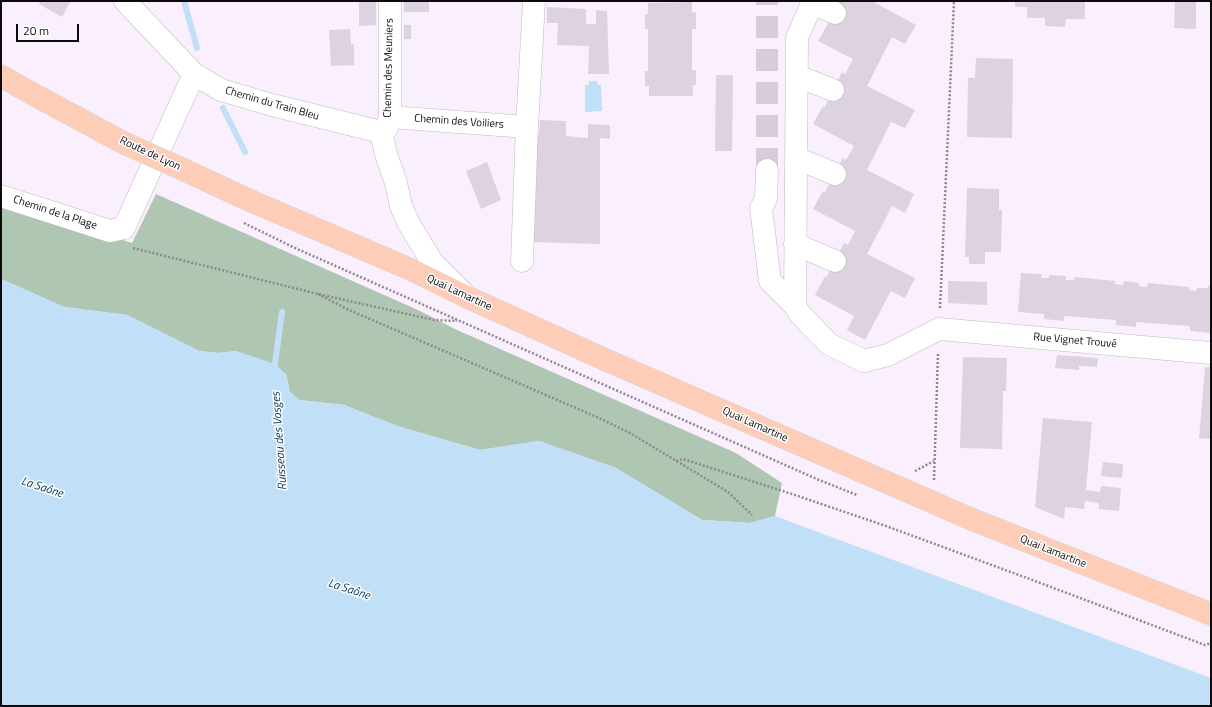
<!DOCTYPE html>
<html>
<head>
<meta charset="utf-8">
<style>
  body { margin:0 }
  #map { position:relative; width:1212px; height:707px; overflow:hidden; background:#faeffc; font-family:"Titillium Web",sans-serif }
  canvas { display:block }
  .frame { position:absolute; inset:0; border:2px solid #0d0a0e; pointer-events:none }
  .scale { position:absolute; left:16px; top:24px; width:63px; height:18px; box-sizing:border-box; border:2px solid #0d0a0e; border-top:0; padding-left:5px; font-size:12px; line-height:14px; white-space:nowrap; color:#0d0a0e; -webkit-text-stroke:3px #fff; paint-order:stroke }
</style>
</head>
<body>
<div id="map">
<canvas width="1212" height="707"></canvas>
<div class="frame"></div>
<div class="scale">20 m</div>
</div>
<script>
const c = document.querySelector('canvas').getContext('2d');
c.lineJoin = 'round';
function paint(path, color) { c.fillStyle = color; c.fill(path, 'evenodd'); }
const shape = rows => new Path2D(rows.map(r => 'M' + r).join(''));
function stroke(path, color, width, dash) { c.strokeStyle = color; c.lineWidth = width; c.lineCap = dash ? 'butt' : 'round'; c.setLineDash(dash || []); c.stroke(path); }
function label(font, color, halo, rows, align = 'center') {
  c.font = font + ' "Titillium Web",sans-serif'; c.lineWidth = 3; c.setLineDash([]); c.textBaseline = 'middle'; c.strokeStyle = halo; c.fillStyle = color; for (const [text, x, y, turn = 0] of rows) {
    c.save(); c.translate(x, y); c.rotate((+turn || 0) * Math.PI / 180); c.textAlign = isNaN(turn) ? turn : align; if (halo) c.strokeText(text, 0, 0); c.fillText(text, 0, 0); c.restore();
  }
}
const green = shape([
  [156,194,418,310,457,330,736,453,782,483,775,516,750,523,702,520,616,468,539,441,480,450,397,426,344,405,299,400,290,392,286,374,236,351,219,353,199,351,127,315,64,307,1,279,1,201,132,243]
]);
const water = shape([
  [589,81,597,81,598,85,601,85,602,111,585,112,585,85,589,85],
  [1,279,64,307,127,315,199,351,219,353,236,351,275,364,286,374,290,392,299,400,344,405,397,426,480,450,539,441,616,468,702,520,750,523,775,516,1211,678,1211,706,1,706]
]);
const stream = shape([
  [184,1,197,48],
  [223,108,245,152],
  [275,372,275,364,282,312]
]);
const building = shape([
  [40,1,71,1,62,17,39,4],
  [359,1,376,1,376,25,359,26],
  [404,1,429,1,429,12,404,12],
  [841,1,872,1,916,25,905,44,892,37,867,86,915,110,905,128,891,122,867,170,914,194,905,213,892,206,867,254,915,278,905,298,891,291,865,340,847,330,854,316,815,295,825,276,826,278,844,243,848,245,855,231,813,209,823,191,825,192,843,158,846,160,854,146,813,124,823,106,824,108,842,72,845,74,853,59,818,41],
  [1015,1,1085,1,1085,19,1066,19,1065,27,1045,26,1045,18,1027,18,1027,7,1015,7],
  [1175,1,1196,1,1196,29,1174,28],
  [692,2,692,13,696,12,696,29,692,29,692,70,696,70,696,85,693,85,693,96,649,96,649,86,645,86,645,71,648,71,648,29,645,29,645,14,648,14,648,3],
  [547,7,586,9,586,24,596,24,596,10,607,11,609,74,588,74,589,46,557,45,558,23,547,23],
  [404,25,411,25,411,39,404,39],
  [350,29,351,45,354,44,354,65,331,66,329,30],
  [976,58,1013,59,1012,138,967,137,968,78,975,78],
  [716,75,733,75,732,151,715,151],
  [540,120,566,121,566,136,588,138,588,124,610,125,610,139,600,138,600,244,530,242,535,134,539,135],
  [487,162,501,200,481,209,466,171],
  [967,188,999,189,999,210,1002,210,1001,252,985,252,985,264,969,264,969,257,965,257],
  [1021,273,1042,274,1041,278,1049,278,1049,275,1066,276,1066,280,1074,280,1075,277,1115,281,1115,284,1123,285,1124,281,1139,283,1139,286,1147,287,1148,283,1189,287,1189,290,1196,291,1197,288,1207,288,1211,284,1211,333,1190,331,1190,326,1136,322,1136,327,1116,325,1116,320,1064,316,1064,321,1044,319,1044,314,1018,312],
  [948,281,987,282,987,305,948,303],
  [1057,355,1098,358,1097,367,1079,366,1079,370,1055,368],
  [963,357,1007,358,1006,391,1003,391,1002,449,960,448],
  [1205,367,1211,367,1211,439,1199,438],
  [1043,418,1092,422,1086,490,1100,492,1101,486,1121,488,1119,511,1099,509,1099,503,1085,501,1084,509,1065,507,1064,519,1035,507],
  [1103,462,1123,464,1122,478,1101,476]
]);
const minorTunnel = shape([
  [767,170,767,1]
]);
const path = shape([
  [244,223,295,248,819,480,857,495],
  [133,248,318,294,434,320,457,321],
  [318,294,347,309,599,418,630,433,728,492,752,515],
  [940,308,954,1],
  [676,461,683,459,789,493,886,526,1027,578,1205,645,1211,643],
  [915,471,934,461],
  [934,480,938,353]
]);
const minor = shape([
  [125,1,194,74,221,90,272,105,381,132],
  [797,76,833,90],
  [390,117,527,127,534,1],
  [385,129,387,128,390,117,390,1],
  [381,132,386,154,396,183,401,206,409,224,432,262,463,293],
  [796,158,835,174],
  [767,170,766,199,761,208,770,281,795,306,800,314,829,344,864,361,888,355,939,329,1211,353],
  [1,196,110,231,124,228,194,74],
  [795,244,835,261],
  [522,261,527,127],
  [795,306,797,38,812,3,835,13]
]);
const major = shape([
  [1,76,31,93,124,143],
  [182,169,251,201,412,270,467,297,606,360,971,519,1211,614]
]);
const majorBridge = shape([
  [124,143,182,169]
]);
const streetNames = [
  ["Chemin des Meuniers",389,68,-89],
  ["Chemin du Train Bleu",272,104,16],
  ["Chemin des Voiliers",459,122,4],
  ["Route de Lyon",150,154,25],
  ["Chemin de la Plage",55,213,18],
  ["Quai Lamartine",459,293,25],
  ["Rue Vignet Trouvé",1075,341,5],
  ["Quai Lamartine",755,425,24],
  ["Quai Lamartine",1053,552,22]
];
const waterNames = [
  ["Ruisseau des Vosges",280,441,-94],
  ["La Saône",42,488,18],
  ["La Saône",349,590,18]
];
paint(green, '#afc7b2');
paint(water, '#c1dff7');
stroke(stream, '#c1dff7', 6);
paint(building, '#ddd2df');
stroke(minorTunnel, '#d6cdd8', 22, [22, 11]);
stroke(minor, '#c3b8c4', 23);
stroke(major, '#d8d8d8', 23);
stroke(path, '#8f8790', 2.5, [2, 2]);
stroke(minor, '#fff', 22);
stroke(major, '#fdcdb8', 22);
stroke(majorBridge, '#d8d8d8', 23, []);
stroke(majorBridge, '#fdcdb8', 22);
label('11px', '#0d0a0e', '#fff', streetNames);
label('italic 12px', '#023656', '#fff', waterNames);
</script>
</body>
</html>
